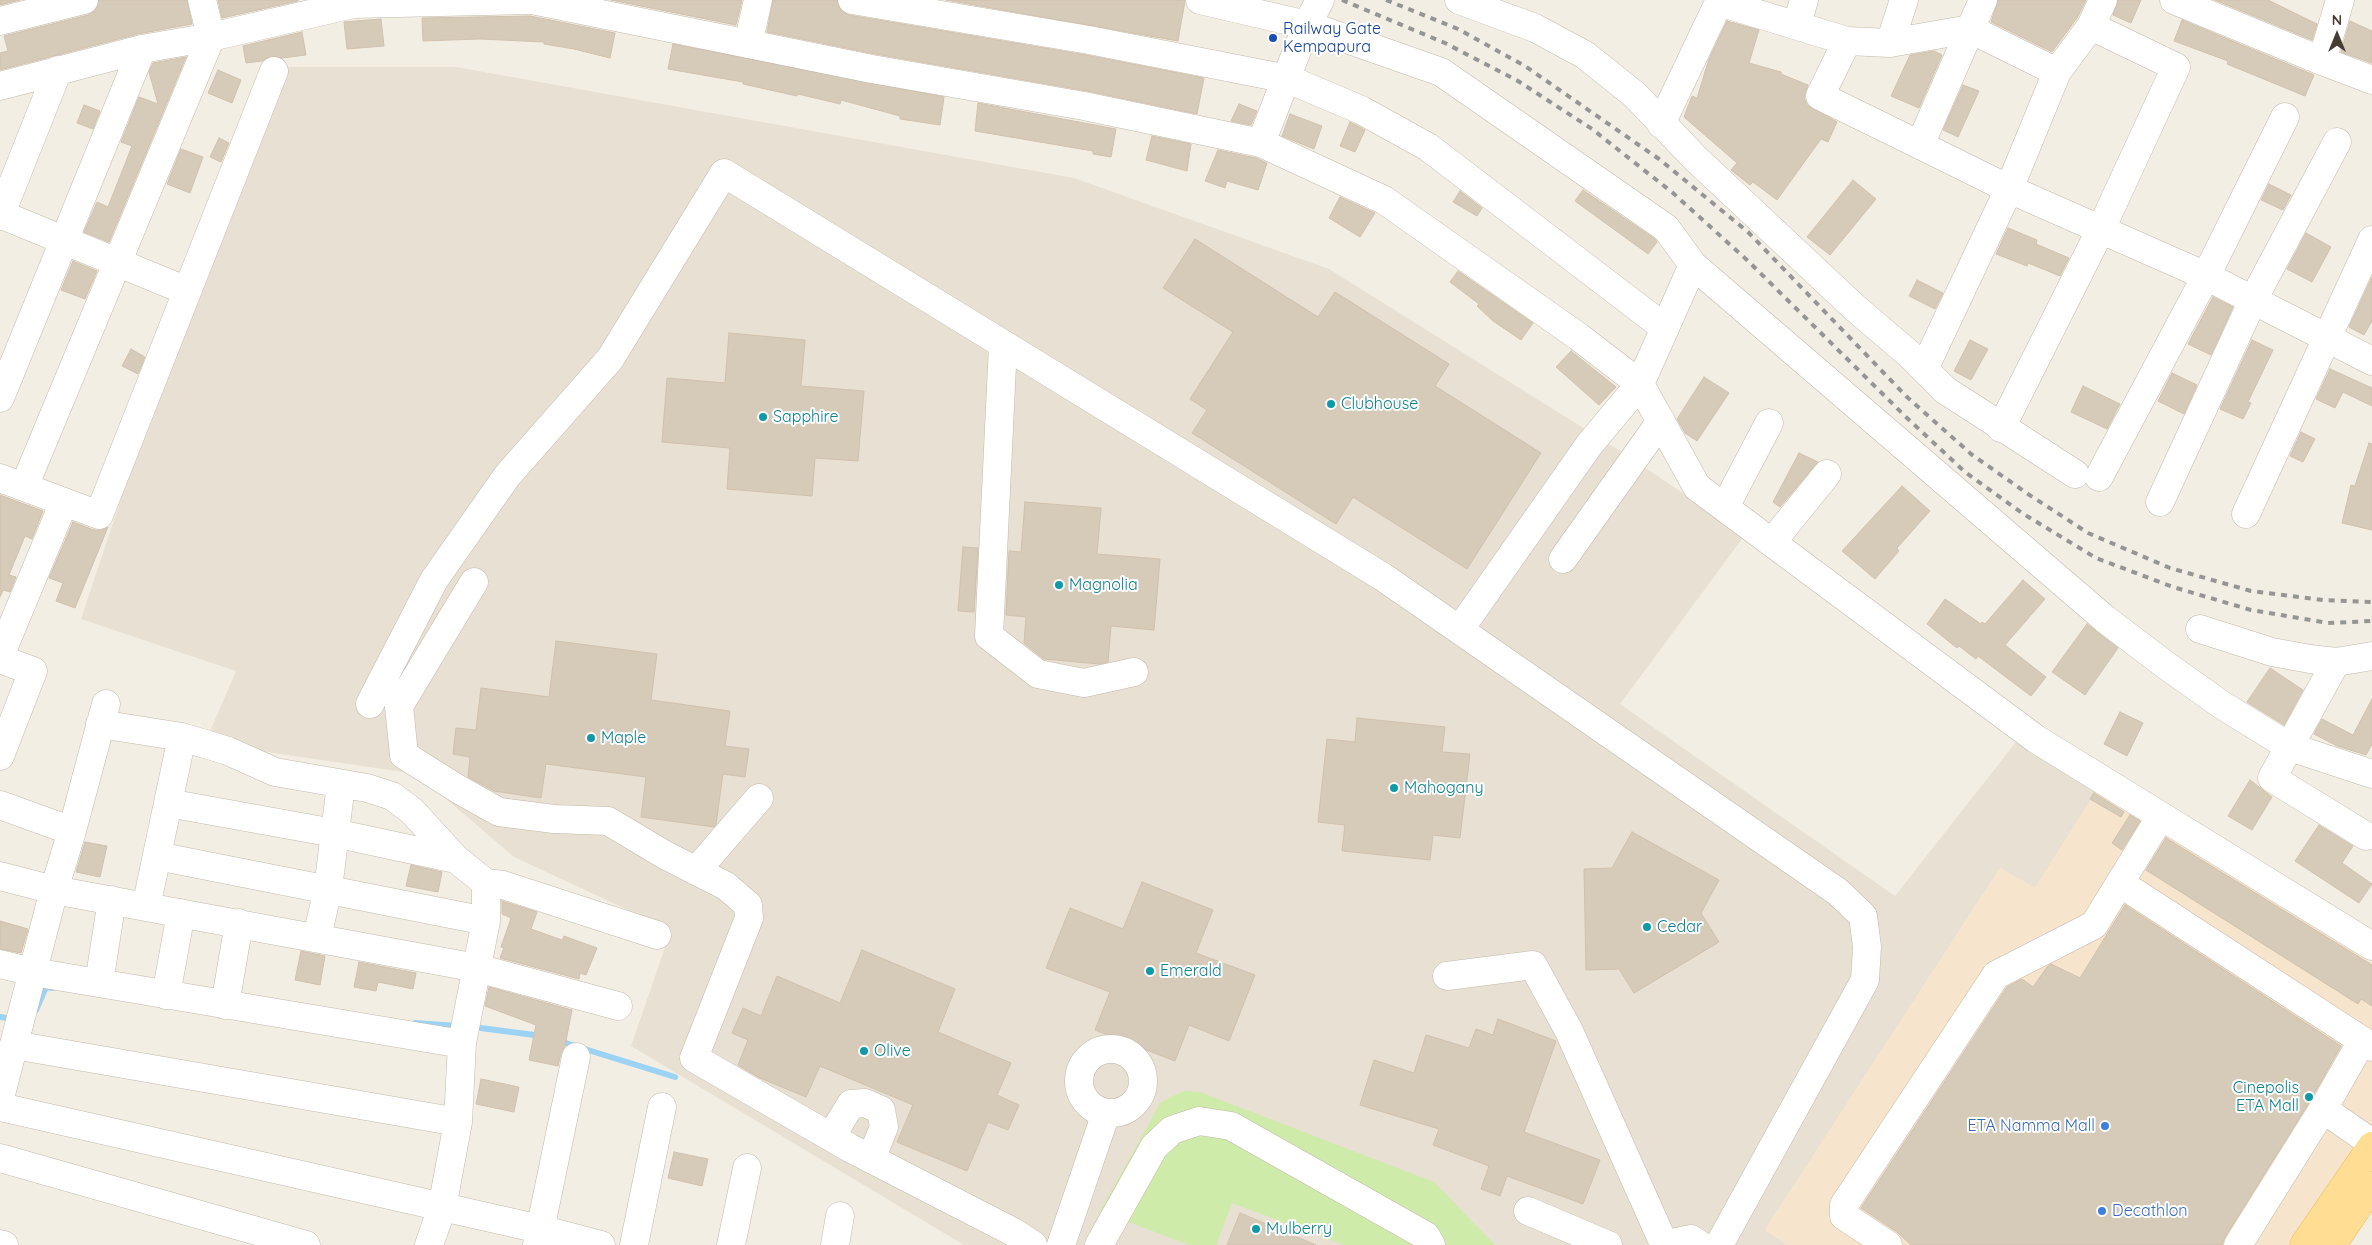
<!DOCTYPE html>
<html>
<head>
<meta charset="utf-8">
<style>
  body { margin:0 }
  #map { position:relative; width:2372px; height:1245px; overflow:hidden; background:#f3eee4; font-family:Quicksand,sans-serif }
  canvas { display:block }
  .north { position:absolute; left:2312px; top:10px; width:50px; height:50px; -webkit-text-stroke:4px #fff; paint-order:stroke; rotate:0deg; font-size:14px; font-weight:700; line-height:20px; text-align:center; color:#463e34 }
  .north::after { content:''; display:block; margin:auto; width:18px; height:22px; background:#463e34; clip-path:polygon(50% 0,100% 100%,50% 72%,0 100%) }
</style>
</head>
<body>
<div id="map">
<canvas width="2372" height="1245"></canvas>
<div class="north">N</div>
</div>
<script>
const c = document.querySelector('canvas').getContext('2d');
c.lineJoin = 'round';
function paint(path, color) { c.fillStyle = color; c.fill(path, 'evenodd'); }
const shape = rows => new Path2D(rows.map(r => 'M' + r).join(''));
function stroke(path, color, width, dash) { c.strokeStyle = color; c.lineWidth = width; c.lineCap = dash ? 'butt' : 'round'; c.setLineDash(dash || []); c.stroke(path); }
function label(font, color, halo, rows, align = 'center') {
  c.font = font + ' Quicksand,sans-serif'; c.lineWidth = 4; c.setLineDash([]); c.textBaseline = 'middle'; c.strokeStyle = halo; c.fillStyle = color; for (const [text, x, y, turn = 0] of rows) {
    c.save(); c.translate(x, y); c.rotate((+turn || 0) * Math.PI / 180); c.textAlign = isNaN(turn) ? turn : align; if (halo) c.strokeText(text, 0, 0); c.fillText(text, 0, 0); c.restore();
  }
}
const residential = shape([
  [265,67,456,67,1074,178,1329,269,1625,454,1745,535,1620,704,1895,896,2016,742,2099,787,2035,888,2000,868,1765,1230,1788,1245,964,1245,631,1046,671,930,514,857,417,774,205,743,236,671,81,619]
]);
const commercial = shape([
  [2099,787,2372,963,2372,1138,2302,1245,1788,1245,1765,1230,2000,868,2035,888]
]);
const green = shape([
  [1184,1091,1200,1092,1434,1182,1495,1245,1344,1245,1232,1203,1216,1245,1189,1245,1100,1211,1161,1102]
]);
const stream = shape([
  [36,1010,46,987,53,988],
  [0,1017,14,1019],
  [415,1023,458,1026],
  [473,1027,542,1036],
  [559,1041,675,1077]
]);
const building = shape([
  [0,0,20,0,0,5,0,0],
  [99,0,187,0,192,24,138,34,0,70,0,53,8,51,4,36,88,15,95,11,99,0],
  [218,0,298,0,298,1,222,18,218,0],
  [611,0,742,0,736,25,611,0],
  [773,0,837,0,842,12,849,15,1086,55,1204,78,1197,114,1087,91,875,54,767,32,773,0],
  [946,0,1185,0,1185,1,1178,41,946,0],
  [1998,0,2086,0,2077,18,2052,52,1991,22,1998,0],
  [2118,0,2141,0,2131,23,2113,15,2118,0],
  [2215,0,2268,0,2317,24,2312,40,2215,0],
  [530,16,615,33,610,58,574,49,544,44,544,42,480,39,423,41,422,18,530,16],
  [381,19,384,46,347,49,344,22,381,19],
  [2182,20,2314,75,2305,96,2227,64,2228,61,2174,41,2182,20],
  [1727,21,1759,30,1749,63,1781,72,1781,74,1808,85,1804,97,1807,105,1837,122,1828,142,1821,139,1777,200,1753,182,1750,185,1731,170,1737,163,1684,117,1692,96,1697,98,1709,59,1727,21],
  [2350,21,2372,31,2372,63,2341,52,2350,21],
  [302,32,306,55,282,58,271,56,262,61,246,63,243,46,302,32],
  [673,44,944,97,940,125,900,119,900,116,841,100,840,104,798,94,797,96,743,84,743,82,668,69,673,44],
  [1934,51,1942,55,1919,108,1891,96,1910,55,1934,51],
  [186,57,109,242,84,232,97,202,108,207,132,146,121,142,139,97,158,104,149,72,153,63,186,57],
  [218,70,241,80,232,103,208,93,218,70],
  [1963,85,1979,91,1958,137,1943,130,1963,85],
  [978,103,1116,129,1111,157,1093,154,1093,151,975,131,978,103],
  [1239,104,1257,111,1251,125,1231,121,1239,104],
  [84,105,100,111,93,129,77,123,84,105],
  [1290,114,1322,126,1314,149,1282,136,1290,114],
  [1350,122,1365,130,1355,152,1340,146,1350,122],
  [1152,136,1191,144,1187,171,1146,160,1152,136],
  [219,138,229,143,221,162,210,157,219,138],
  [181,149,203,157,190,193,167,184,181,149],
  [1218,150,1256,158,1267,163,1258,190,1227,181,1225,188,1205,181,1218,150],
  [1853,180,1876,199,1830,255,1807,237,1853,180],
  [2269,184,2291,195,2283,210,2261,200,2269,184],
  [1583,190,1655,239,1657,242,1648,254,1575,201,1583,190],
  [1460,191,1482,208,1477,216,1453,202,1460,191],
  [1340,197,1375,213,1360,237,1329,218,1340,197],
  [2008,228,2037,240,2036,244,2069,258,2060,276,2028,263,2027,266,1996,254,2008,228],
  [2306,233,2331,247,2312,282,2287,269,2306,233],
  [1195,239,1318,317,1335,292,1449,364,1435,386,1541,453,1467,569,1353,497,1336,524,1192,433,1207,410,1190,399,1233,332,1163,288,1195,239],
  [73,261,97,271,85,299,61,290,73,261],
  [1458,271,1533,323,1521,340,1493,321,1477,306,1479,304,1450,282,1458,271],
  [2372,277,2372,321,2364,335,2349,327,2372,277],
  [1917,280,1943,293,1935,309,1909,296,1917,280],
  [2213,297,2233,307,2211,355,2188,344,2213,297],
  [729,333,805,340,801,386,864,391,858,461,815,458,812,496,727,489,730,448,662,442,667,378,725,383,729,333],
  [1970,340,1988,349,1971,380,1954,371,1970,340],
  [2252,340,2273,350,2248,402,2251,403,2243,419,2220,409,2252,340],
  [131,349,145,357,138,374,122,366,131,349],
  [1571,351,1616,387,1599,405,1556,367,1571,351],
  [2330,369,2372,388,2372,406,2343,392,2335,408,2316,399,2330,369],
  [2172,373,2197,385,2184,414,2158,401,2172,373],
  [1704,377,1729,393,1697,441,1685,433,1677,419,1704,377],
  [2083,386,2120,404,2107,429,2071,412,2083,386],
  [2301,432,2315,439,2303,462,2290,456,2301,432],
  [2369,443,2372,444,2372,530,2342,523,2351,485,2355,486,2369,443],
  [1799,453,1818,462,1780,507,1773,502,1799,453],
  [1902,486,1930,511,1897,548,1899,551,1875,579,1842,551,1902,486],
  [0,495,43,511,32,539,25,536,9,575,16,577,10,592,3,590,0,597,0,495],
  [1025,502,1101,508,1097,554,1160,559,1154,630,1111,626,1108,662,1099,664,1044,659,1024,643,1026,617,1006,615,1009,551,1021,552,1025,502],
  [73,522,94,530,102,530,108,527,75,608,56,601,63,583,49,578,73,522],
  [963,547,978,548,974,612,958,611,963,547],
  [2023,580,2045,599,2005,645,2046,677,2031,696,1978,656,1976,659,1959,646,1957,648,1927,624,1945,599,1981,624,1982,622,1985,624,2023,580],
  [2087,624,2118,648,2085,695,2052,672,2087,624],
  [556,641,657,654,651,700,730,711,725,746,749,749,745,777,723,774,716,824,714,827,641,817,646,777,546,764,541,798,494,791,468,777,470,757,453,754,456,728,476,730,481,688,549,697,556,641],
  [2270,668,2303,690,2284,725,2247,702,2270,668],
  [2372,699,2372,744,2366,755,2337,746,2314,734,2322,719,2353,735,2372,699],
  [2120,712,2143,723,2127,756,2104,744,2120,712],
  [1357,718,1445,727,1442,752,1470,754,1460,838,1433,835,1430,860,1342,851,1345,825,1318,822,1327,739,1355,742,1357,718],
  [2250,780,2272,797,2252,830,2228,816,2250,780],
  [2094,793,2124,812,2121,817,2090,799,2094,793],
  [2130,815,2140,821,2122,850,2112,843,2130,815],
  [2319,825,2353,846,2342,863,2372,884,2359,903,2295,861,2319,825],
  [1632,832,1719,880,1701,913,1719,942,1634,993,1619,969,1586,970,1584,869,1612,868,1632,832],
  [2166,838,2372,965,2372,1006,2361,999,2358,1004,2146,870,2166,838],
  [85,842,107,846,100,877,76,872,85,842],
  [411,865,442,872,438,892,406,886,411,865],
  [1142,882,1213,910,1196,953,1255,975,1229,1041,1189,1025,1175,1061,1095,1030,1110,992,1046,968,1070,908,1123,929,1142,882],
  [502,901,537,912,531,929,562,940,564,936,597,948,586,975,580,973,579,979,500,958,504,948,501,947,511,918,502,914,502,901],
  [2125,905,2341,1046,2310,1101,2225,1237,2222,1245,1911,1245,1897,1232,1861,1208,2007,987,2022,979,2033,987,2047,967,2051,964,2080,978,2125,905],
  [0,921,28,929,21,953,0,949,0,921],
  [862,950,955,989,938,1032,1011,1063,997,1095,1019,1105,1008,1130,988,1122,967,1171,897,1142,913,1105,820,1066,806,1097,760,1078,738,1065,748,1040,732,1033,743,1008,761,1016,777,976,840,1003,862,950],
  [301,951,325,956,320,985,295,980,301,951],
  [359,962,416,973,413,989,378,982,376,991,354,987,359,962],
  [489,987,572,1010,565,1046,561,1053,558,1066,529,1060,536,1025,485,1006,489,987],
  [1498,1019,1556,1041,1524,1132,1600,1160,1583,1204,1507,1176,1500,1196,1481,1189,1489,1166,1433,1145,1439,1129,1360,1105,1374,1060,1414,1073,1426,1035,1469,1048,1476,1029,1493,1035,1498,1019],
  [481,1079,519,1087,514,1112,476,1104,481,1079],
  [674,1152,708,1159,702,1186,668,1178,674,1152],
  [1240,1213,1316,1245,1227,1245,1240,1213]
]);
const minor = shape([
  [532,0,872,69,1084,106,1261,143],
  [852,0,1089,40,1288,79,1361,110,1428,147,1665,328],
  [1200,0,1307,25,1441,72,1666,228,1693,265,2105,619,2167,666,2222,705,2290,747,2372,774],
  [1320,0,1307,25,1261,143,1384,200,1579,337,1640,384,1697,487,2036,739,2372,946],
  [1459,0,1535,28,1585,55,1635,95,1695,158,1854,307,1909,354,1945,390,2075,474],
  [1983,0,1920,145,2009,189,2206,276,2372,361],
  [2174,0,2322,61,2372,80],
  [1719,2,1847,41,1890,43,1970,29,2057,72],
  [0,21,84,0],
  [1797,25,1804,0],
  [1847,41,1820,96,1920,145],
  [1890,43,1904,0],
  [748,44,758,0],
  [2322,61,2340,0],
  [0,86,142,49,211,37,353,4,531,0],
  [1661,124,1720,0],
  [0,214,187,291],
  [0,216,58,70],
  [1003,345,989,636,1038,674,1084,683,1134,672],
  [1924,369,2009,189,2057,72,2091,26,2103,0],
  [0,398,142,49],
  [2001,428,2101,229,2176,67,2091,26],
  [2099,477,2206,276,2285,117],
  [0,478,99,515,274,71],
  [24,487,211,37,202,0],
  [2160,502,2253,300,2337,142],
  [1725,507,1769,423],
  [2246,514,2372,240],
  [1772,542,1827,474],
  [1563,559,1661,421],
  [474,582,399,706,404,755,458,789,499,812,554,819,608,821,665,855,726,886,748,905,749,918,694,1058,850,1148,1015,1233,1033,1245],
  [1460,629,1589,445,1640,384,1693,265],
  [2200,629,2272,652,2310,659,2336,662,2372,656],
  [0,656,64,502],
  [0,659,33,671,0,756],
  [2336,662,2272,778,2366,836],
  [370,704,434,580,507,476,610,359,724,173,1383,577,1838,892,1863,916,1867,947,1865,980,1719,1245],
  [100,724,182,737,228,751,275,772,367,788,392,796,412,811,456,859,486,883,486,921],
  [168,803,334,833,456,859],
  [0,805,72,831],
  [157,856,486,921,462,1043,458,1122,442,1208,429,1245],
  [696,871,759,798],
  [0,876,54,890,477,968,618,1006],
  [486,883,503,885,657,935],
  [2120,883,2372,1047],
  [146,907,182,737],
  [317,937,328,889,341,784],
  [0,964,33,972,462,1044],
  [1447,976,1533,965,1569,1031,1664,1244],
  [99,983,112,900],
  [166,995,181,913],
  [225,1005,239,923],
  [14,1045,458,1122],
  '1079 1081a32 32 0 1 1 64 0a32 32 0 1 1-64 0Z',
  [0,1098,54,890,72,831,106,704],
  [0,1107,540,1229,601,1245],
  [2323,1109,2372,1143],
  [831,1137,851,1104,865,1103,881,1110,884,1127,871,1159],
  [0,1158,306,1245],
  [1528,1211,1608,1245],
  [0,1244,4,1245],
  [537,1245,576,1057],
  [634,1245,662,1107],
  [731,1245,747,1168],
  [835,1245,840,1216],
  [1061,1245,1106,1113],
  [1099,1245,1154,1147,1172,1130,1199,1121,1231,1126,1426,1236,1431,1245],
  [1663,1245,1691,1239,1700,1245],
  [1888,1245,1844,1216,1844,1205,1996,975,2094,925,2161,816],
  [2238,1245,2323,1109,2362,1041]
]);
const major = shape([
  [2304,1245,2372,1146],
  [2332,1245,2372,1186]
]);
const rail = shape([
  [1342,0,1445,43,1518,81,1592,129,1673,193,1747,260,1906,417,1965,472,2022,513,2096,558,2173,587,2251,610,2328,623,2372,621],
  [1386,0,1458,29,1525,66,1659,159,1748,232,1906,396,1971,454,2028,494,2088,533,2170,568,2251,591,2323,600,2372,602]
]);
const markers = [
  [1273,38,5,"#1a4fb4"],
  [1331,404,5,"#0f9aa8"],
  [763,417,5,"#0f9aa8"],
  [1059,585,5,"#0f9aa8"],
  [591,738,5,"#0f9aa8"],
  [1394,788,5,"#0f9aa8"],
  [1647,927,5,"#0f9aa8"],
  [1150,971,5,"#0f9aa8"],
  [864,1051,5,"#0f9aa8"],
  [2309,1097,5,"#0f9aa8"],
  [2105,1126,5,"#3f7fe0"],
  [2102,1211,5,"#3f7fe0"],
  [1256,1229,5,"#0f9aa8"]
];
const transitNames = [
  ["Railway Gate",1283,29],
  ["Kempapura",1283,47]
];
const cultureNames = [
  ["Clubhouse",1341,404],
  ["Sapphire",773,417],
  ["Magnolia",1069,585],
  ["Maple",601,738],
  ["Mahogany",1404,788],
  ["Cedar",1657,927],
  ["Emerald",1160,971],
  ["Olive",874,1051],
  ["Cinepolis",2299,1088,"right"],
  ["ETA Mall",2299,1106,"right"],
  ["Mulberry",1266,1229]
];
const shopNames = [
  ["ETA Namma Mall",2095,1126],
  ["Decathlon",2112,1211,"left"]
];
paint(residential, '#e8e0d2');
paint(commercial, '#f7e4cd');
paint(green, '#cfebaa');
stroke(stream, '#9cd3f5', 6);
paint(building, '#d6cab9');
stroke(building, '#d1c1ac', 1);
stroke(minor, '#c2b9a9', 29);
stroke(major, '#ebbb5b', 29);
stroke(minor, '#fff', 28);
stroke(major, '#ffdd92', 28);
stroke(rail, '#959595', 4, [6, 6]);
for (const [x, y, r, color] of markers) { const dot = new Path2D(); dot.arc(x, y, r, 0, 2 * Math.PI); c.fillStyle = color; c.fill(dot); stroke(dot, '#fff', 2); }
label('16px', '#164399', '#fff', transitNames, 'left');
label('16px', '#0d838f', '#fff', cultureNames, 'left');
label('16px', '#366cbe', '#fff', shopNames, 'right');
</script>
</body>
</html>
